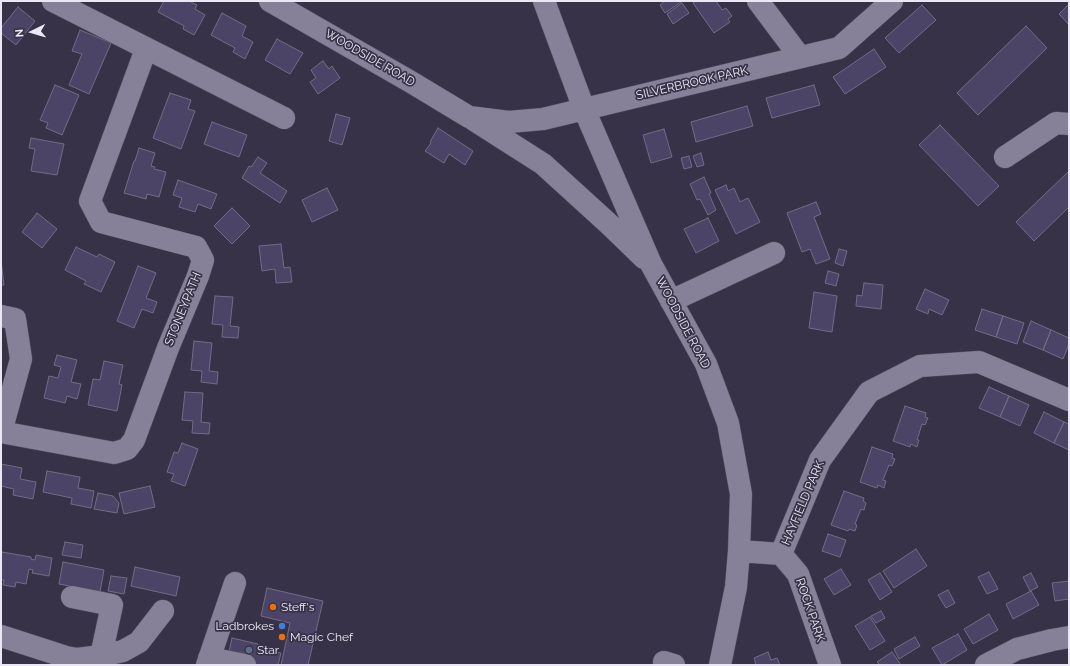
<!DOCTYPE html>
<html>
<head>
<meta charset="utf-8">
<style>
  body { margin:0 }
  #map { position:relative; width:1070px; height:666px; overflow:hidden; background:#373247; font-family:Raleway,sans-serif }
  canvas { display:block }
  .frame { position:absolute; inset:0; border:2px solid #ebe8f6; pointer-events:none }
  .north { position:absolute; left:12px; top:12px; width:40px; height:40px; -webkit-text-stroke:3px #373247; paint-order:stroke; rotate:265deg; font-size:11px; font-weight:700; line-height:16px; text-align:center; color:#ebe8f6 }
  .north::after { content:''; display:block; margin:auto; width:14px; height:18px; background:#ebe8f6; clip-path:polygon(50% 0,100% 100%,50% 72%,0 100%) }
</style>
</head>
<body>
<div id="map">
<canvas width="1070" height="666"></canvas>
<div class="frame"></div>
<div class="north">N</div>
</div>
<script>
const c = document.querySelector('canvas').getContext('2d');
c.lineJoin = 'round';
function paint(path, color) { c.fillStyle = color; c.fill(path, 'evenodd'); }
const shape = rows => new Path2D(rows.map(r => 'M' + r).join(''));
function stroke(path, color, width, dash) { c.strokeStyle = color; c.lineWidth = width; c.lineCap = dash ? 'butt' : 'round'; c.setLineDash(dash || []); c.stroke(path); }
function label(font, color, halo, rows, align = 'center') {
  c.font = font + ' Raleway,sans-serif'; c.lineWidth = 3.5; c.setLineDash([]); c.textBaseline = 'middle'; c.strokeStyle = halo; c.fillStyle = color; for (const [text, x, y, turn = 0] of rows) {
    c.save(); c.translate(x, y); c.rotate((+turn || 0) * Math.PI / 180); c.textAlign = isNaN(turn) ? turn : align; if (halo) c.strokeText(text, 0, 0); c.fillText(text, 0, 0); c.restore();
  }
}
const building = shape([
  [164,1,189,1,197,5,195,9,205,15,194,35,183,29,184,26,158,12,164,1],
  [665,1,680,1,681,2,665,13,660,5,665,1],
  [696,1,716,1,722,10,726,8,732,16,728,19,730,22,714,33,693,3,696,1],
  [682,3,689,13,673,24,667,14,682,3],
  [1069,4,1069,25,1059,14,1069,4],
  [922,5,936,20,899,53,885,38,922,5],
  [18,7,35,21,16,45,1,33,1,28,18,7],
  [222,13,246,26,242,36,253,42,245,59,233,52,235,48,211,35,222,13],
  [1026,26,1047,48,978,115,957,93,1026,26],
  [80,30,111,43,89,94,69,85,82,54,72,51,80,30],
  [277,39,303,53,290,74,265,60,277,39],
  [874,49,886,67,845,94,833,77,874,49],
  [323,61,329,69,332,66,340,78,318,94,310,82,316,78,311,70,323,61],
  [55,85,79,95,62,135,46,128,48,123,40,120,55,85],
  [814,85,820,105,772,118,766,98,814,85],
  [170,93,191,100,188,109,195,111,181,149,153,138,170,93],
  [747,106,753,126,696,142,691,122,747,106],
  [336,114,350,118,342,145,329,141,336,114],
  [212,122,247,135,239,157,204,144,212,122],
  [940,125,999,186,978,206,919,145,940,125],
  [438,128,473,151,465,165,449,154,444,163,425,151,431,143,430,142,438,128],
  [664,129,672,157,651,163,643,135,664,129],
  [31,138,64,144,57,175,31,171,35,149,29,148,31,138],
  [139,148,155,153,151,166,155,167,154,169,166,172,159,197,147,194,146,199,124,193,134,161,135,161,139,148],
  [701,153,704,165,697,167,693,156,701,153],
  [689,156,692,167,684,169,681,158,689,156],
  [258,157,267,163,260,173,287,191,280,203,242,178,249,166,251,167,258,157],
  [1069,171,1069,207,1034,241,1016,222,1069,171],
  [704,177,711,193,709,194,716,210,708,215,700,199,697,200,690,184,704,177],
  [178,180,217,194,211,209,198,204,195,212,179,207,182,198,173,195,178,180],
  [726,185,728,191,734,188,740,202,748,198,760,222,736,234,715,190,726,185],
  [327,188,338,210,312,222,302,200,327,188],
  [816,202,821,214,814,217,830,259,816,264,810,249,802,252,787,213,816,202],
  [232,208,250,226,232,244,214,226,232,208],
  [37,213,57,229,42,248,22,232,37,213],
  [708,218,719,241,696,253,684,229,708,218],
  [281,244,284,268,290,267,292,282,276,283,275,269,262,271,259,246,281,244],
  [76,247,97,257,99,254,115,262,101,292,84,284,86,281,65,270,76,247],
  [839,249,847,251,843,266,835,263,839,249],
  [1,260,4,285,1,285,1,260],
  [138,266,156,273,146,298,157,302,153,313,142,309,134,328,117,321,138,266],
  [828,271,839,274,836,286,825,283,828,271],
  [864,283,883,285,881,309,856,306,857,295,862,296,864,283],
  [925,289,949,300,942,315,929,309,928,314,916,309,925,289],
  [814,292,837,296,832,332,809,328,814,292],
  [215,296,233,297,230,326,239,327,238,338,222,337,223,325,212,324,215,296],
  [982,309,1003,316,996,337,975,330,982,309],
  [1003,316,1024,323,1017,344,996,337,1003,316],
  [1031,321,1051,330,1043,350,1023,342,1031,321],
  [1051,330,1069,338,1069,344,1063,359,1043,350,1051,330],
  [194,341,212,343,209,371,218,372,217,384,201,382,202,371,191,370,194,341],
  [57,355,77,360,71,382,81,384,77,399,67,396,65,403,44,398,49,376,58,378,61,367,54,365,57,355],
  [104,361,123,365,119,384,122,385,117,411,88,405,93,379,100,380,104,361],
  [989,387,1009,396,1000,417,979,408,989,387],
  [185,392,203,393,201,422,210,423,209,434,192,433,193,421,182,420,185,392],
  [1009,396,1029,405,1020,426,1000,417,1009,396],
  [905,406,926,413,925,417,928,418,925,425,922,424,917,440,919,440,917,447,911,444,910,447,893,441,905,406],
  [1044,412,1064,422,1054,443,1034,433,1044,412],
  [1064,422,1069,424,1069,450,1054,443,1064,422],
  [182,443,198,449,185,486,171,481,174,474,167,472,174,452,178,453,182,443],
  [872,447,893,454,892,458,895,459,892,466,889,465,883,480,886,481,884,488,878,485,877,488,860,482,872,447],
  [1,464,22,468,20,479,36,482,33,499,13,495,14,489,1,486,1,464],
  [47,471,80,477,78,488,94,491,91,508,71,504,72,498,43,492,47,471],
  [150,486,155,507,124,514,119,493,150,486],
  [844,491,864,498,863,501,866,503,864,510,861,509,855,524,857,525,855,531,849,529,848,531,831,525,844,491],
  [98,493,113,496,119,503,117,513,94,509,98,493],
  [828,534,846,540,840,557,822,551,828,534],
  [65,542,83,545,81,558,62,555,65,542],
  [916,549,927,566,894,588,883,571,916,549],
  [2,552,31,557,31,559,35,560,36,555,52,558,49,576,32,573,33,570,29,569,26,584,16,582,15,587,3,585,4,580,1,580,1,558,2,552],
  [63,562,104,570,100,592,59,584,63,562],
  [135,567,180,577,176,596,131,586,135,567],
  [841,569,851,585,834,595,824,579,841,569],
  [989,572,998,589,987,594,978,577,989,572],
  [880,573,892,592,880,600,868,580,880,573],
  [1031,573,1038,587,1030,591,1023,577,1031,573],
  [111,576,127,578,124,594,108,591,111,576],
  [1069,581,1069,599,1055,601,1052,583,1069,581],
  [267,588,323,601,308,665,281,665,290,623,261,616,267,588],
  [948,590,955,603,946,608,938,595,948,590],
  [1031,591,1039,605,1013,619,1006,604,1031,591],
  [881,611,885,618,876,623,871,616,881,611],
  [989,614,998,630,973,644,964,629,989,614],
  [870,617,885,641,870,650,855,626,870,617],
  [958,634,967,650,942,665,932,648,958,634],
  [915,637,920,646,899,659,894,649,915,637],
  [232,638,258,644,257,647,281,653,278,665,226,665,232,638],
  [768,652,771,660,777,658,780,665,756,665,754,658,768,652],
  [892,652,901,665,880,665,877,662,892,652]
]);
const minor = shape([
  [53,1,284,118],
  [270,1,411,82,469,117,509,122,543,119,839,48,892,1],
  [544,1,584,109,651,264,706,364,728,423,741,494,739,551,736,587,720,665],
  [758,1,800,57],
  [474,120,543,164,610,225,644,258],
  [1005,157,1056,123,1069,124],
  [671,301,774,253],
  [1,316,15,319,21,359,1,432],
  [1,432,114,453,127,449,134,440,168,348,198,276,203,260,196,247,101,222,90,201,146,49],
  [739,551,781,554,798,574,830,665],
  [781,554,820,460,869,392,920,366,979,362,1069,400],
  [72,597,112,605,101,656],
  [1,636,66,657,77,659,101,656,123,651,139,642,163,611],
  [209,658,245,665],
  [664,662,674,665],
  [207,665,235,583],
  [986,665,1017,649,1052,640,1069,637]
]);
const markers = [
  [273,607,4,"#e8710a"],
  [282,626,4,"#3f7fe0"],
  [282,637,4,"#e8710a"],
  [249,650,4,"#5c6f8a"]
];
const streetNames = [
  ["WOODSIDE ROAD",370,58,30],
  ["SILVERBROOK PARK",692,83,-13],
  ["STONEYPATH",183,309,-68],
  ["WOODSIDE ROAD",683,323,62],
  ["HAYFIELD PARK",803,503,-67],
  ["ROCK PARK",810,610,71]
];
const poiNames = [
  ["Steff's",281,607],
  ["Ladbrokes",274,626,"right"],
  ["Magic Chef",290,637],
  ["Star",257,650]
];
paint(building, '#4c4466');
stroke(building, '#716d84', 1);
stroke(minor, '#535061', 23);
stroke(minor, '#868199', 22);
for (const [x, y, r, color] of markers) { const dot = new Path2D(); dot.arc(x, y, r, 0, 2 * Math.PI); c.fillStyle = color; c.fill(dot); stroke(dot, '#373247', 1.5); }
label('12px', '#ebe8f6', '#373247', streetNames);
label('12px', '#ebe8f6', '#373247', poiNames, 'left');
</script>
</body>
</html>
